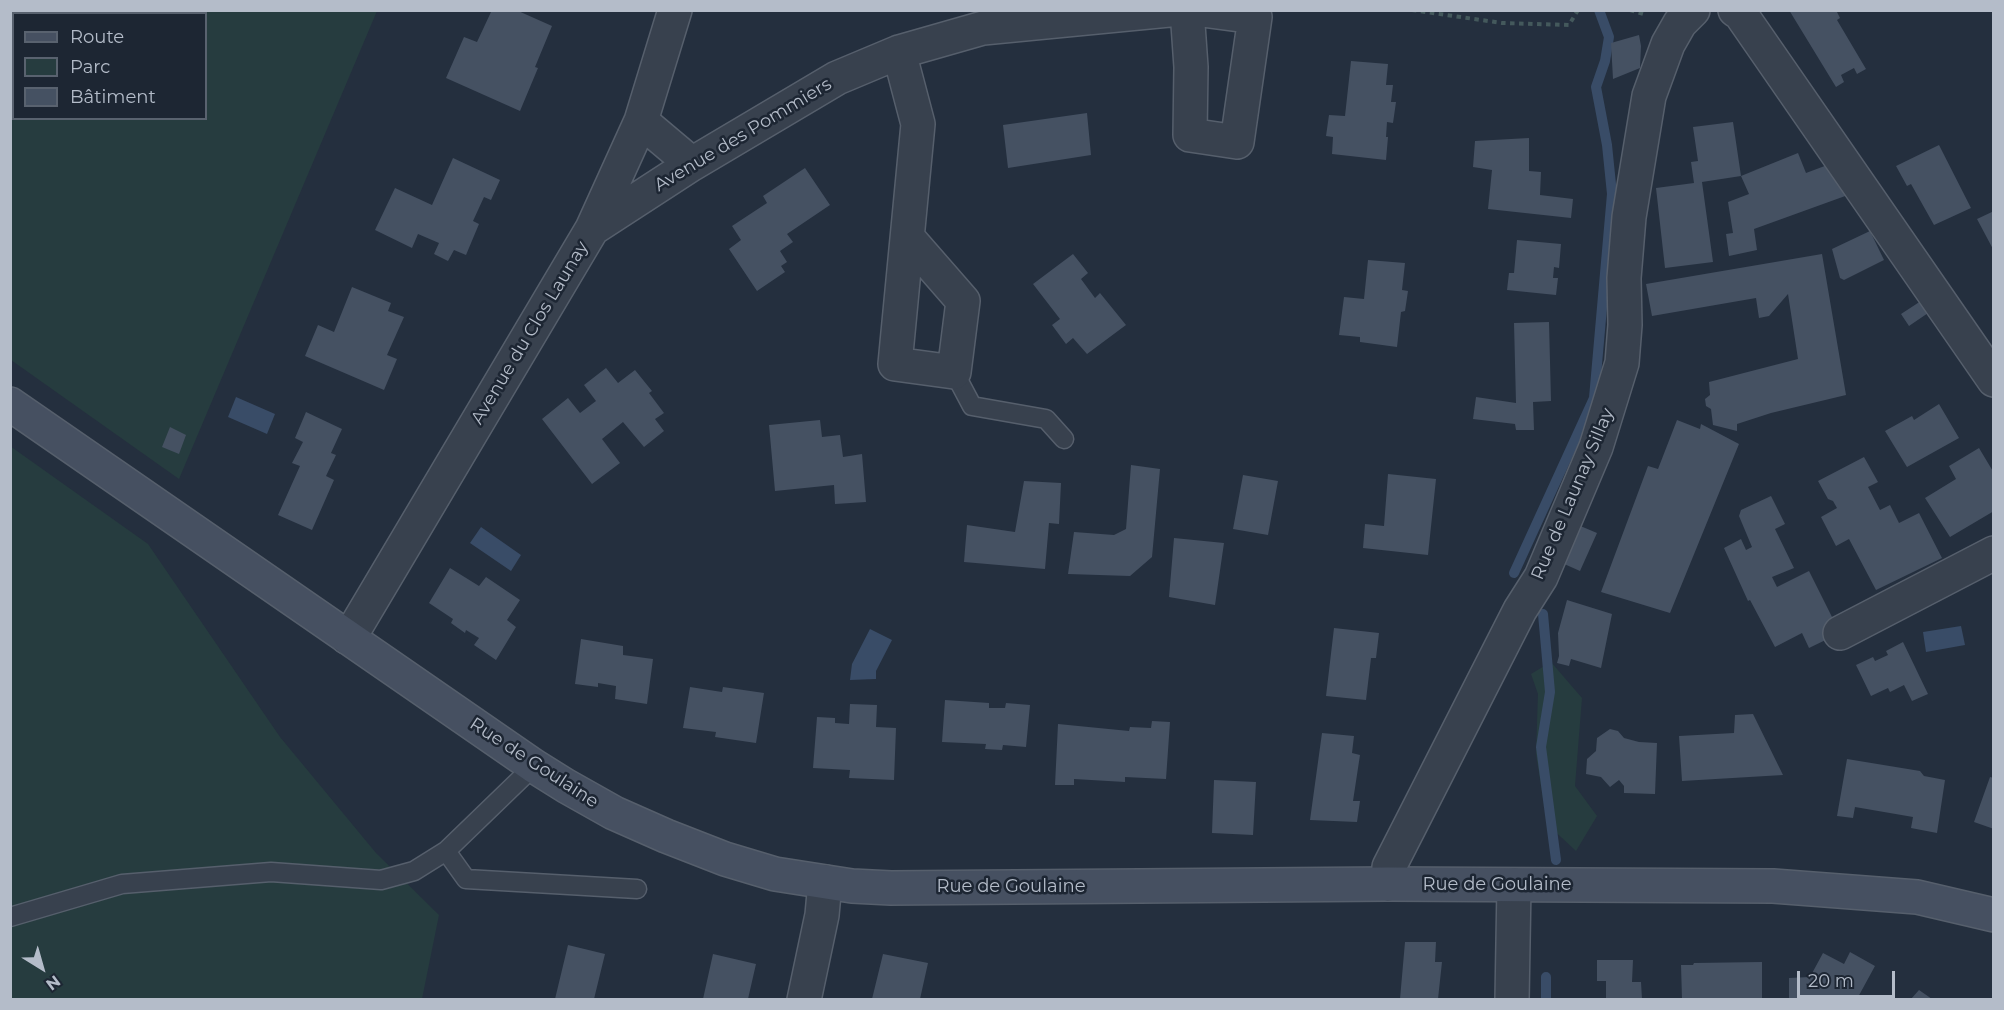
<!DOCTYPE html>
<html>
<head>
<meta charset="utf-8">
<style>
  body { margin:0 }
  #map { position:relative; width:2004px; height:1010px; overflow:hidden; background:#242f3e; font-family:Montserrat,sans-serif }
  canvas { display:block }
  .frame { position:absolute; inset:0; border:12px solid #b4bcc9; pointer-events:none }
  .legend { position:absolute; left:12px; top:12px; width:195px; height:108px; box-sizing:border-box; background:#1d2633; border:2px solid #59626f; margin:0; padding:8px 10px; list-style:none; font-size:18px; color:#b4bcc9 }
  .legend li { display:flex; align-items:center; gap:12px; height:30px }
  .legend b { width:30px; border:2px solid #59626f }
  .north { position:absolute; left:12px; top:938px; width:60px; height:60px; -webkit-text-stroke:4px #1d2633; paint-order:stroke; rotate:143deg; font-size:16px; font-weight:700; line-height:24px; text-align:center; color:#b4bcc9 }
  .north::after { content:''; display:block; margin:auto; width:21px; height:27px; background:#b4bcc9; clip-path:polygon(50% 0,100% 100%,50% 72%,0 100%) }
  .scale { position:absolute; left:1797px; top:971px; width:98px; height:27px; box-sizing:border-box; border:3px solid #b4bcc9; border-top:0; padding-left:8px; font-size:18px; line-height:21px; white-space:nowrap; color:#b4bcc9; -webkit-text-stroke:4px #1d2633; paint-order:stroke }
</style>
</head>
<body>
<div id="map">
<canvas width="2004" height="1010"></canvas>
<div class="frame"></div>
<ul class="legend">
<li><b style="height:8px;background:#465061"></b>Route</li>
<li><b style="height:16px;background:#263c3f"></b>Parc</li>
<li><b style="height:16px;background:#455162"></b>Bâtiment</li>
</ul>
<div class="north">N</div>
<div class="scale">20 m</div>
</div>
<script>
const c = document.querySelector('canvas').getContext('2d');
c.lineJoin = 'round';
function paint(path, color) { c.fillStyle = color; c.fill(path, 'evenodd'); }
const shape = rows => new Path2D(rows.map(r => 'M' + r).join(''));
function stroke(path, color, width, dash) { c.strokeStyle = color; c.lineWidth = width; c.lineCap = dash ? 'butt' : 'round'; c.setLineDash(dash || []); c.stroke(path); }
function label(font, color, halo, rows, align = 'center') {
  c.font = font + ' Montserrat,sans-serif'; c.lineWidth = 5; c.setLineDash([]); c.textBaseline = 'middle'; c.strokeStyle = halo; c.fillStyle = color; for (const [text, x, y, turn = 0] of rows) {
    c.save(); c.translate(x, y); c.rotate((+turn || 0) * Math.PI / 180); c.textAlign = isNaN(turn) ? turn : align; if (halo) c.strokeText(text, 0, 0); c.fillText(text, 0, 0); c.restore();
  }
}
const green = shape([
  [11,11,377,11,179,479,11,360],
  [14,14,206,14,206,118,14,118],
  [10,446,148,544,280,737,376,853,439,915,422,999,11,999],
  [1551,662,1582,698,1575,786,1597,816,1576,851,1547,824,1536,754,1538,694,1531,674]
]);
const water = shape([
  [236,397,275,414,267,434,228,417],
  [481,527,521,555,511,571,470,543],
  [1961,626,1965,645,1926,652,1923,632],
  [870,629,892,640,876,671,876,679,850,680,852,664]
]);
const stream = shape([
  [1514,573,1594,398,1612,194,1607,145,1596,87,1605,61,1609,37,1599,10],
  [1543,614,1550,692,1541,747,1556,860],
  [1546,1000,1546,977]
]);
const building = shape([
  [494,10,516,10,552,26,535,67,538,68,520,111,446,78,464,37,477,42,491,12],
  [1789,10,1836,10,1840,18,1837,20,1866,69,1857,74,1854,68,1841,75,1844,82,1836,87],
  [1639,35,1641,46,1640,68,1613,79,1611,43],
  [1351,61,1388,64,1386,85,1393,85,1391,102,1396,102,1393,123,1387,122,1386,137,1388,137,1386,160,1332,154,1333,137,1326,136,1329,115,1345,116],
  [1087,113,1091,155,1008,168,1003,125],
  [1733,122,1741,176,1798,153,1806,173,1830,164,1848,195,1754,229,1757,250,1729,256,1726,234,1733,233,1728,202,1749,194,1741,176,1702,182,1713,262,1665,268,1656,188,1694,183,1691,162,1698,161,1693,127],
  [1529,138,1529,171,1541,172,1540,195,1573,199,1571,218,1488,209,1492,170,1473,167,1475,141],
  [1939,145,1971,208,1934,225,1911,184,1907,186,1896,166],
  [453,158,500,180,491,200,484,197,473,221,479,224,466,255,454,250,448,261,434,254,439,243,418,234,412,248,375,230,395,188,432,205],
  [805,168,830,205,787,234,793,242,780,251,787,262,781,266,785,272,757,291,729,249,741,240,732,226,767,203,763,196],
  [1994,211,1994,251,1977,219],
  [1870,231,1884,260,1844,280,1840,278,1832,249],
  [1517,240,1561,244,1559,268,1554,267,1553,278,1558,278,1556,295,1507,290,1509,273,1514,273],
  [1073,254,1088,273,1081,279,1095,298,1100,293,1126,325,1087,354,1073,338,1066,344,1052,325,1060,319,1033,284],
  [1822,254,1846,395,1771,413,1737,424,1737,431,1713,425,1711,409,1706,406,1705,399,1710,395,1709,382,1798,359,1788,294,1769,316,1759,318,1756,298,1652,316,1646,284],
  [1368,260,1405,263,1402,290,1408,291,1405,311,1401,312,1397,347,1360,342,1360,337,1339,335,1344,297,1364,299],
  [352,287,391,303,388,311,404,317,387,355,397,359,384,390,305,356,318,325,334,332],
  [1924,299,1931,311,1909,326,1901,314],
  [1549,322,1551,401,1533,402,1534,430,1516,430,1515,424,1473,419,1476,397,1516,403,1514,323],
  [606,368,618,383,635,370,652,391,649,393,664,413,655,419,664,431,644,447,623,422,602,439,620,463,592,484,542,419,568,398,580,413,596,401,584,385],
  [1939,404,1959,438,1907,467,1885,431,1912,416,1914,420],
  [306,412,342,429,331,453,336,455,326,476,334,480,312,530,278,515,300,466,292,463,303,442,295,438],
  [820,420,822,437,840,435,843,457,862,454,866,502,835,504,834,485,775,491,769,425],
  [1677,420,1700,429,1701,424,1739,444,1670,613,1601,592,1648,466,1658,469],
  [170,427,186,435,179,454,162,447],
  [1979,448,1994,473,1994,511,1950,537,1925,498,1956,479,1949,466],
  [1864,457,1878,482,1868,487,1880,510,1890,505,1899,523,1919,513,1942,558,1876,590,1849,539,1836,546,1821,517,1837,508,1833,501,1828,499,1818,481],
  [1131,465,1160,469,1152,557,1130,576,1068,574,1074,532,1114,535,1126,529],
  [1388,474,1436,479,1428,555,1363,548,1365,524,1384,526],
  [1243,475,1278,481,1268,535,1233,529],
  [1024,481,1061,483,1059,524,1049,523,1045,569,964,562,967,525,1015,532],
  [1771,496,1785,524,1775,529,1794,568,1772,577,1777,587,1809,571,1840,633,1809,648,1802,633,1775,647,1750,600,1748,601,1724,548,1741,539,1746,550,1752,547,1739,516,1741,510],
  [1578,525,1597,533,1580,571,1562,563],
  [1174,538,1224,543,1215,605,1169,597],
  [450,568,479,586,486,577,520,600,507,620,516,627,496,660,474,645,479,638,466,630,465,633,451,623,453,619,429,603],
  [1567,600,1612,614,1601,668,1571,659,1569,666,1557,663,1559,656,1558,633],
  [1334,628,1379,633,1376,658,1371,658,1366,700,1326,696],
  [581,639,623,646,623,655,653,659,647,704,615,699,616,686,598,683,598,687,575,684],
  [1903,642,1928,694,1912,701,1904,685,1890,692,1888,688,1871,696,1856,665,1873,657,1875,661,1888,655,1886,651],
  [690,687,722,692,723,687,764,693,756,743,715,737,716,732,683,728],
  [945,700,989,703,989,708,1005,708,1006,703,1030,705,1026,747,1003,745,1002,750,985,749,986,744,942,742],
  [850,704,877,705,876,727,896,728,894,780,849,778,850,770,813,768,817,717,835,718,835,723,849,724],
  [1753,714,1783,775,1682,781,1679,736,1734,733,1735,715],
  [1152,721,1170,722,1166,779,1125,777,1125,782,1074,779,1074,785,1055,785,1058,724,1129,731,1130,727,1151,728],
  [1610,729,1618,731,1624,738,1639,742,1657,743,1655,794,1624,793,1624,786,1619,780,1610,787,1601,777,1586,774,1587,759,1596,751,1597,738],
  [1322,733,1354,736,1352,753,1360,755,1353,801,1360,801,1357,822,1310,820],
  [1847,759,1920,771,1924,776,1945,780,1937,833,1911,828,1913,817,1855,807,1853,818,1837,816],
  [1990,777,1994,778,1994,829,1974,822],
  [1214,780,1256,782,1253,835,1212,833],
  [1405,942,1436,942,1435,962,1442,962,1438,999,1400,999],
  [568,945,605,954,594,999,555,999],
  [1850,952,1875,966,1857,999,1789,999,1789,978,1810,977,1823,953,1844,964],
  [713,954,756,964,748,999,703,999],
  [883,954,928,963,920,999,872,999],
  [1597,960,1633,960,1632,982,1641,982,1642,999,1606,999,1606,981,1597,981],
  [1762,962,1762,999,1682,999,1681,965,1693,965,1694,963],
  [1919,990,1932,999,1911,999]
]);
const path = shape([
  [1412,10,1502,23,1569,25,1578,10],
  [1630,10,1647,15]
]);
const lane = shape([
  [954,372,972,406,1046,419,1064,439],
  [446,851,466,879,637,889],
  [10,917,122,884,271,872,381,880,414,871,446,851,534,766]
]);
const street = shape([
  [1187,10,1191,67,1190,135,1237,142,1255,17,1202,10],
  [1735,10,1740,13,1994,380],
  [899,52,918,124,895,364,954,372,963,301,908,238],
  [641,121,692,164],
  [592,229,692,164,837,78,899,52,983,28,1169,10],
  [1840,633,1994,553],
  [347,637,358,623,592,229,641,121,675,10],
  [1388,884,1389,867,1520,610,1541,577,1596,447,1622,363,1625,325,1624,278,1629,217,1649,96,1668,44,1680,23,1693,10],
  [804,1000,822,915,825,882],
  [1512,1000,1514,885]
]);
const secondary = shape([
  [10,404,534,766,566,786,614,813,666,836,725,859,775,874,852,886,891,888,1388,884,1773,886,1917,897,1994,915]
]);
const streetNames = [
  ["Avenue des Pommiers",743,135,-31],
  ["Avenue du Clos Launay",530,333,-59],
  ["Rue de Launay Sillay",1573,494,-67],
  ["Rue de Goulaine",534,763,33],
  ["Rue de Goulaine",1497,885],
  ["Rue de Goulaine",1011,887]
];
paint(green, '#263c3f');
paint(water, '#394c67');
stroke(stream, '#394c67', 10);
paint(building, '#455162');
stroke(lane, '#565f6c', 21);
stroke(street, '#565f6c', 36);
stroke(secondary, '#565f6c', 36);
stroke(path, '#44595c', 4, [4.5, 4.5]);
stroke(lane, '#38414e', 18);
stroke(street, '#38414e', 33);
stroke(secondary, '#465061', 33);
label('18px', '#b4bcc9', '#1d2633', streetNames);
</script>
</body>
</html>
